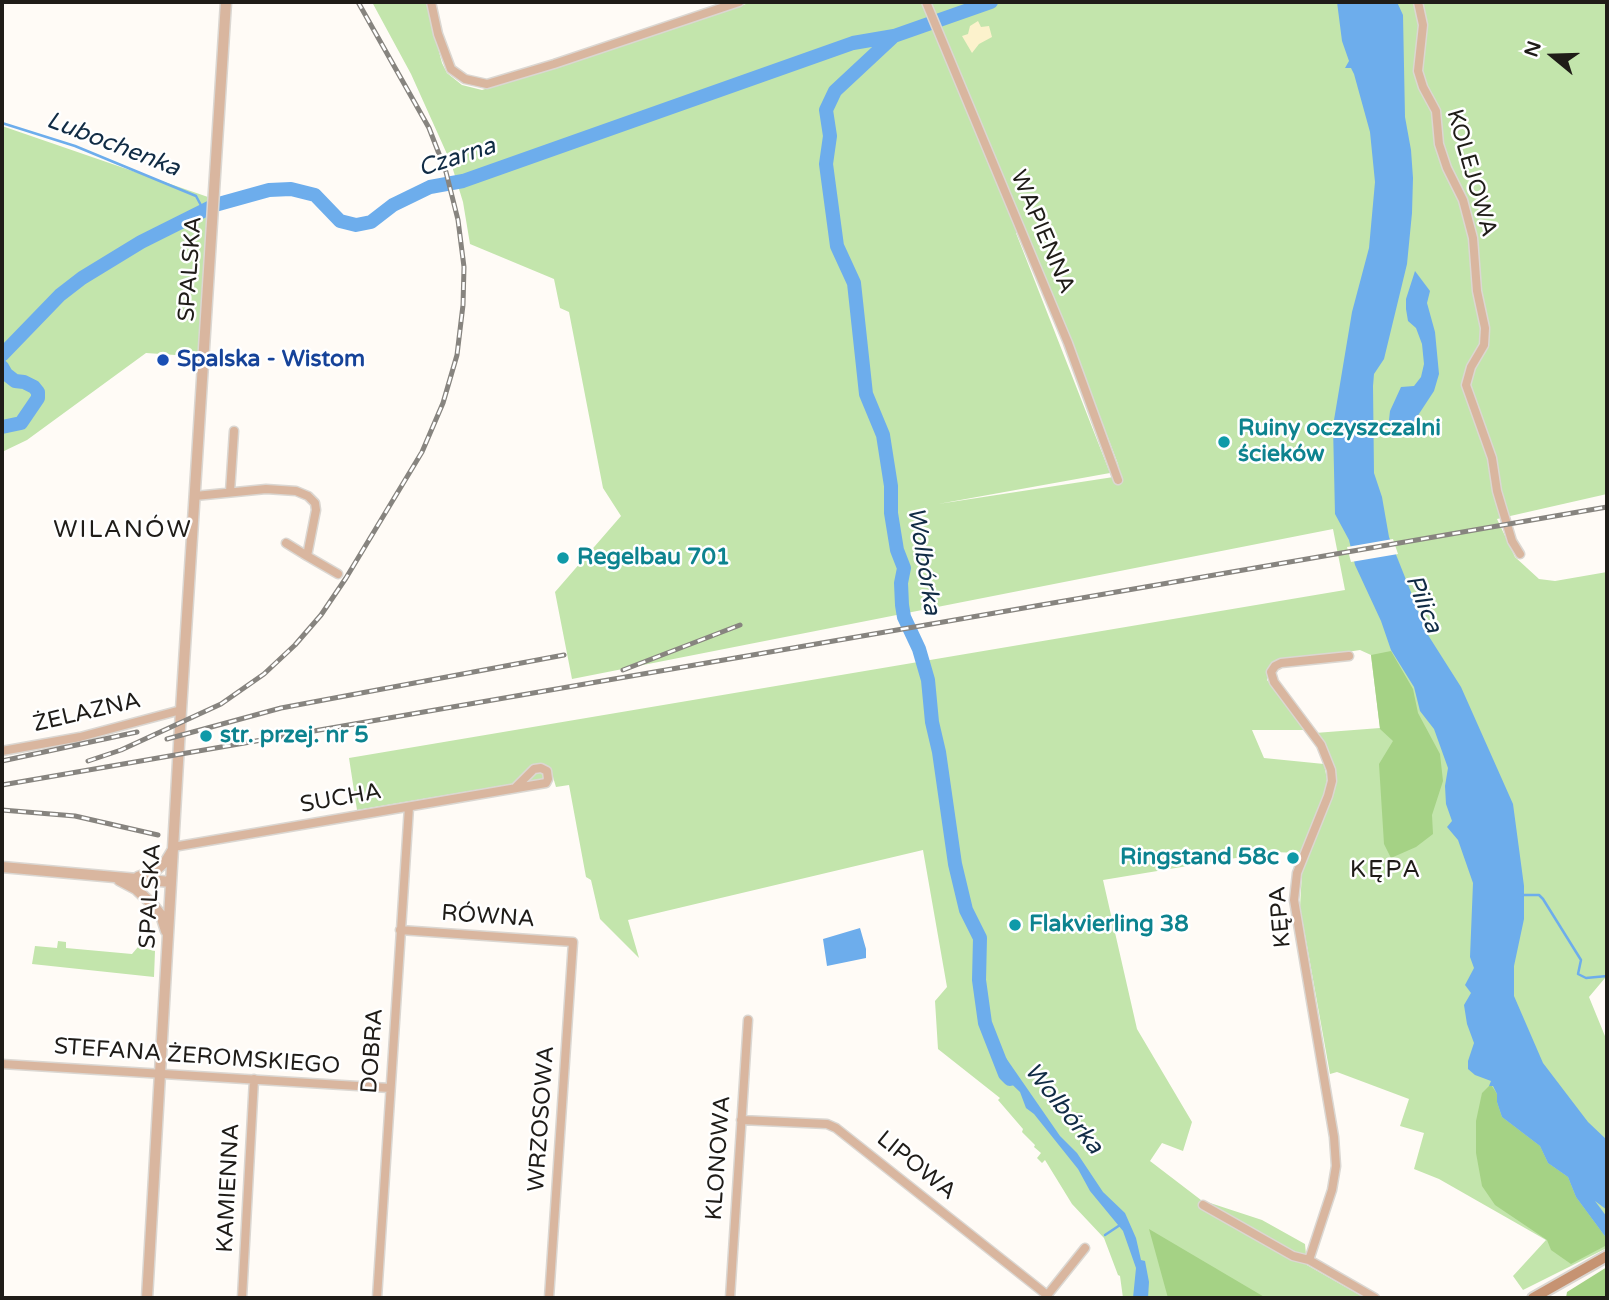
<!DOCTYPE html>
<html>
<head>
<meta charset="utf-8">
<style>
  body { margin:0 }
  #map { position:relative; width:1609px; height:1300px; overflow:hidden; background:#fffbf6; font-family:"Varela Round",sans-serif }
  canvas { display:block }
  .frame { position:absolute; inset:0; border:4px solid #1f1c18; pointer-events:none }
  .north { position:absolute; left:1518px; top:21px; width:70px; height:70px; -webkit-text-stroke:5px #fff; paint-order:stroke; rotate:289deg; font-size:19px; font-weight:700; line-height:28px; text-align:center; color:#1f1c18 }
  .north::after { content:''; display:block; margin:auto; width:24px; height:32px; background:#1f1c18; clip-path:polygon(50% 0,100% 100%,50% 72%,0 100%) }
</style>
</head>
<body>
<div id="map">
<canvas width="1609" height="1300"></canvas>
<div class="frame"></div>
<div class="north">N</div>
</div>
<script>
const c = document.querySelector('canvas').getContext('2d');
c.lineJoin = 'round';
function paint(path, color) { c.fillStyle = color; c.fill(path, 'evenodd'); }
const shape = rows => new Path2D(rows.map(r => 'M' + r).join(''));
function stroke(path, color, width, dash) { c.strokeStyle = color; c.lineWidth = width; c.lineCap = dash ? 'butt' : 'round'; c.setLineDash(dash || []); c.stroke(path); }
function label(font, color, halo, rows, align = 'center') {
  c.font = font + ' "Varela Round",sans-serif'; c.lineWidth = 5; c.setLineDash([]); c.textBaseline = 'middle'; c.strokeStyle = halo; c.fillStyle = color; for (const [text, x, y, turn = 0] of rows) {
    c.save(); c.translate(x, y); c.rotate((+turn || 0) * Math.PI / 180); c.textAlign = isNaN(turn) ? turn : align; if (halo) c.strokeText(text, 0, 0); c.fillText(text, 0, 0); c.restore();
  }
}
const green = shape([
  [372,2,426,2,442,63,447,73,462,85,482,90,752,2,922,2,1019,232,1016,233,1110,473,938,504,1120,476,1118,464,1071,341,930,2,1607,2,1607,494,1497,519,1515,557,1539,579,1555,581,1607,572,1607,980,1605,978,1589,997,1607,1041,1607,1248,1523,1290,1513,1276,1546,1240,1439,1179,1414,1169,1424,1133,1400,1126,1409,1099,1337,1072,1330,1074,1300,907,1302,872,1307,856,1332,797,1336,781,1331,757,1315,733,1380,728,1371,655,1360,650,1308,658,1279,659,1268,670,1267,680,1305,730,1252,730,1264,758,1324,764,1327,779,1325,794,1301,853,1272,852,1103,880,1137,1029,1192,1122,1183,1151,1162,1143,1150,1161,1201,1200,1262,1220,1305,1244,1307,1265,1365,1298,1123,1298,1120,1276,1118,1275,1104,1238,1072,1204,1045,1160,1042,1163,1037,1158,1041,1153,1034,1147,1035,1145,1022,1132,1023,1129,998,1100,1000,1098,938,1049,935,1001,947,987,923,850,628,920,639,958,600,919,591,880,586,877,569,785,556,787,553,777,357,810,349,758,1345,590,1333,529,572,679,555,592,621,516,603,488,569,312,560,308,554,279,470,244,463,202,451,163,411,74],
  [2,126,208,197,198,352,190,356,146,353,27,440,2,452],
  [58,941,66,942,66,948,132,954,138,947,155,951,154,977,32,964,35,946,57,948]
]);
const forest = shape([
  [1391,651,1413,689,1418,713,1440,754,1443,781,1432,815,1433,834,1416,847,1391,858,1384,844,1379,764,1393,741,1380,729,1371,655],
  [1489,1086,1492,1086,1497,1094,1497,1102,1502,1117,1540,1146,1548,1163,1568,1177,1576,1197,1607,1239,1607,1245,1571,1264,1551,1250,1547,1240,1495,1205,1482,1186,1476,1153,1476,1121,1482,1093],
  [1149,1229,1266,1298,1168,1298],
  [1607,1267,1607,1298,1566,1298,1567,1292]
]);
const sand = shape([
  [978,21,981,27,989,26,992,37,979,44,972,53,962,36,968,34,970,26]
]);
const water = shape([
  [1337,2,1397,2,1403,15,1405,117,1411,150,1413,178,1412,213,1407,264,1384,359,1374,374,1373,386,1374,473,1382,497,1389,537,1428,635,1461,687,1513,804,1524,886,1524,919,1514,966,1514,996,1543,1063,1588,1122,1607,1140,1607,1210,1595,1201,1607,1217,1607,1239,1576,1197,1568,1177,1548,1163,1540,1146,1502,1117,1497,1102,1497,1094,1493,1086,1489,1086,1491,1081,1475,1075,1468,1069,1468,1061,1474,1043,1467,1024,1464,1005,1471,993,1465,985,1474,968,1470,957,1473,883,1458,840,1447,827,1452,821,1446,804,1445,786,1448,768,1434,729,1420,711,1414,687,1391,650,1381,621,1355,565,1349,540,1335,514,1333,426,1352,312,1369,248,1375,182,1370,132,1354,74,1351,68,1345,68,1349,61,1342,41],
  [1415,271,1430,291,1427,303,1435,332,1439,374,1434,391,1413,423,1395,427,1389,420,1390,411,1401,387,1414,386,1421,377,1424,364,1422,344,1416,328,1408,321,1406,309,1406,299],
  [860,928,866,949,866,958,827,966,823,939],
  [1006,1058,1060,1136,1077,1153,1103,1192,1125,1213,1136,1238,1141,1260,1145,1261,1149,1282,1148,1298,1133,1298,1136,1268,1123,1231,1090,1191,1078,1169,1034,1114,1026,1108,1020,1092,998,1071,997,1066]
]);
const pier = shape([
  [1393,539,1398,554,1351,562,1347,547]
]);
const stream = shape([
  [2,123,75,146,196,196,203,209],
  [1522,895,1539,895,1543,899,1581,960,1578,974,1586,978,1607,976],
  [1105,1235,1120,1225]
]);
const river = shape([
  [991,2,894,36,835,91,826,110,830,136,826,164,837,246,854,283,866,394,883,435,891,486,891,513,897,550,904,568,901,583,902,605,904,617,919,649,928,680,932,722,939,752,955,864,966,910,980,938,979,980,985,1023,1005,1074,1010,1079],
  [2,355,60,295,82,278,141,242,215,205,269,190,291,189,315,195,340,221,356,225,371,222,393,205,430,187,463,181,853,43,894,36],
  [2,367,6,374,15,381,24,382,34,387,38,392,38,398,21,423,2,427]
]);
const minor = shape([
  [431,2,438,34,451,69,465,79,487,84,554,64,739,2],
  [926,2,1068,343,1118,480],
  [1418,2,1423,25,1418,71,1423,87,1436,111,1439,144,1447,168,1463,200,1473,238,1477,291,1485,328,1484,345,1471,367,1466,385,1492,458,1497,491,1512,541,1520,554],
  [230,492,234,431],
  [195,496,266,489,296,491,308,496,315,503,316,510,307,556,338,574],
  [286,543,307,556],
  [2,751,80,737,181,710],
  [173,847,546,783,548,779,547,771,541,768,534,769,515,788],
  [400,930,573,942,549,1298],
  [2,1064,390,1088],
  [741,1120,827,1124,836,1128,1047,1295],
  [1203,1205,1293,1256,1309,1260,1375,1298],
  [1309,1260,1332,1190,1336,1166,1334,1137,1294,900,1297,873,1328,796,1332,781,1331,770,1321,745,1274,682,1271,672,1275,666,1281,663,1349,656],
  [242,1298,254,1079],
  [377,1298,409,807],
  [730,1298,748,1020],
  [1045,1298,1085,1248]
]);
const tertiary = shape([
  [2,867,171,882],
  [138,877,156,870,166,861,172,851],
  [119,880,136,889,153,905,161,915,166,931],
  [147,1298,181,710,226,2]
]);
const secondary = shape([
  [1533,1298,1607,1256]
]);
const rail = shape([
  [623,670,740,625],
  [167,739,281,708,564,655],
  [2,761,137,732],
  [88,761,121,750,221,704,264,674,295,645,321,615,346,578,422,452,443,403,457,355,463,305,464,267,458,220,446,172,429,128,358,2],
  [2,785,1607,507],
  [2,810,75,816,158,835]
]);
const markers = [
  [163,360,7,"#1a4fb4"],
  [1224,442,7,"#0f9aa8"],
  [563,558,7,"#0f9aa8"],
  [206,736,7,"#0f9aa8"],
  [1293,858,7,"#0f9aa8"],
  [1015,925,7,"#0f9aa8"]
];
const streetNames = [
  ["KOLEJOWA",1471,173,74],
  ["WAPIENNA",1042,232,67],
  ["SPALSKA",191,269,-86],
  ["ŻELAZNA",87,713,-13],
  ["SUCHA",341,799,-10],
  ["SPALSKA",151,896,-87],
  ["RÓWNA",488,917,4],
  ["KĘPA",1281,917,-95],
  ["DOBRA",373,1051,-86],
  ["STEFANA ŻEROMSKIEGO",197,1057,4],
  ["WRZOSOWA",542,1119,-86],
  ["KLONOWA",719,1158,-86],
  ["LIPOWA",916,1166,39],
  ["KAMIENNA",229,1188,-87]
];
const transitNames = [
  ["Spalska - Wistom",177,360]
];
const cultureNames = [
  ["Ruiny oczyszczalni",1238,429],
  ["ścieków",1238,455],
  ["Regelbau 701",577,558],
  ["str. przej. nr 5",220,736],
  ["Ringstand 58c",1279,858,"right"],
  ["Flakvierling 38",1029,925]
];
const waterNames = [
  ["Lubochenka",113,145,21],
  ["Czarna",457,158,-18],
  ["Wolbórka",923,561,81],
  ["Pilica",1423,604,68],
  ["Wolbórka",1063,1109,51]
];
const neighbourhoodNames = [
  ["WILANÓW",123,531],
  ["KĘPA",1386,871]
];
paint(green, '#c3e5ac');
paint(forest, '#a5d285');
paint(sand, '#fcf2cc');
paint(water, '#6dadec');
paint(pier, '#fffbf6');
stroke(stream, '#6dadec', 2.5);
stroke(river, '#6dadec', 14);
stroke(minor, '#dbd7d2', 11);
stroke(tertiary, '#dbd7d2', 13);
stroke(secondary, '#dbd7d2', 14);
stroke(minor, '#d9b69f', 8);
stroke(tertiary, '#d9b69f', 10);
stroke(secondary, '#c69372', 10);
stroke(rail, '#87847f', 5);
stroke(rail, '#fff', 2.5, [8]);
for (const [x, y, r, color] of markers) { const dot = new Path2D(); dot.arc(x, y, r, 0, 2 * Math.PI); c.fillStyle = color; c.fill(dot); stroke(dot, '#fff', 2.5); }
label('23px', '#1f1c18', '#fff', streetNames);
label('bold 23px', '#164399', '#fff', transitNames, 'left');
label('bold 23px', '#0d838f', '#fff', cultureNames, 'left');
label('italic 24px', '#112c45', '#fff', waterNames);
c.letterSpacing = '2px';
label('24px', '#1f1c18', '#fff', neighbourhoodNames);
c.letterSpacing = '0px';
</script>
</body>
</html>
